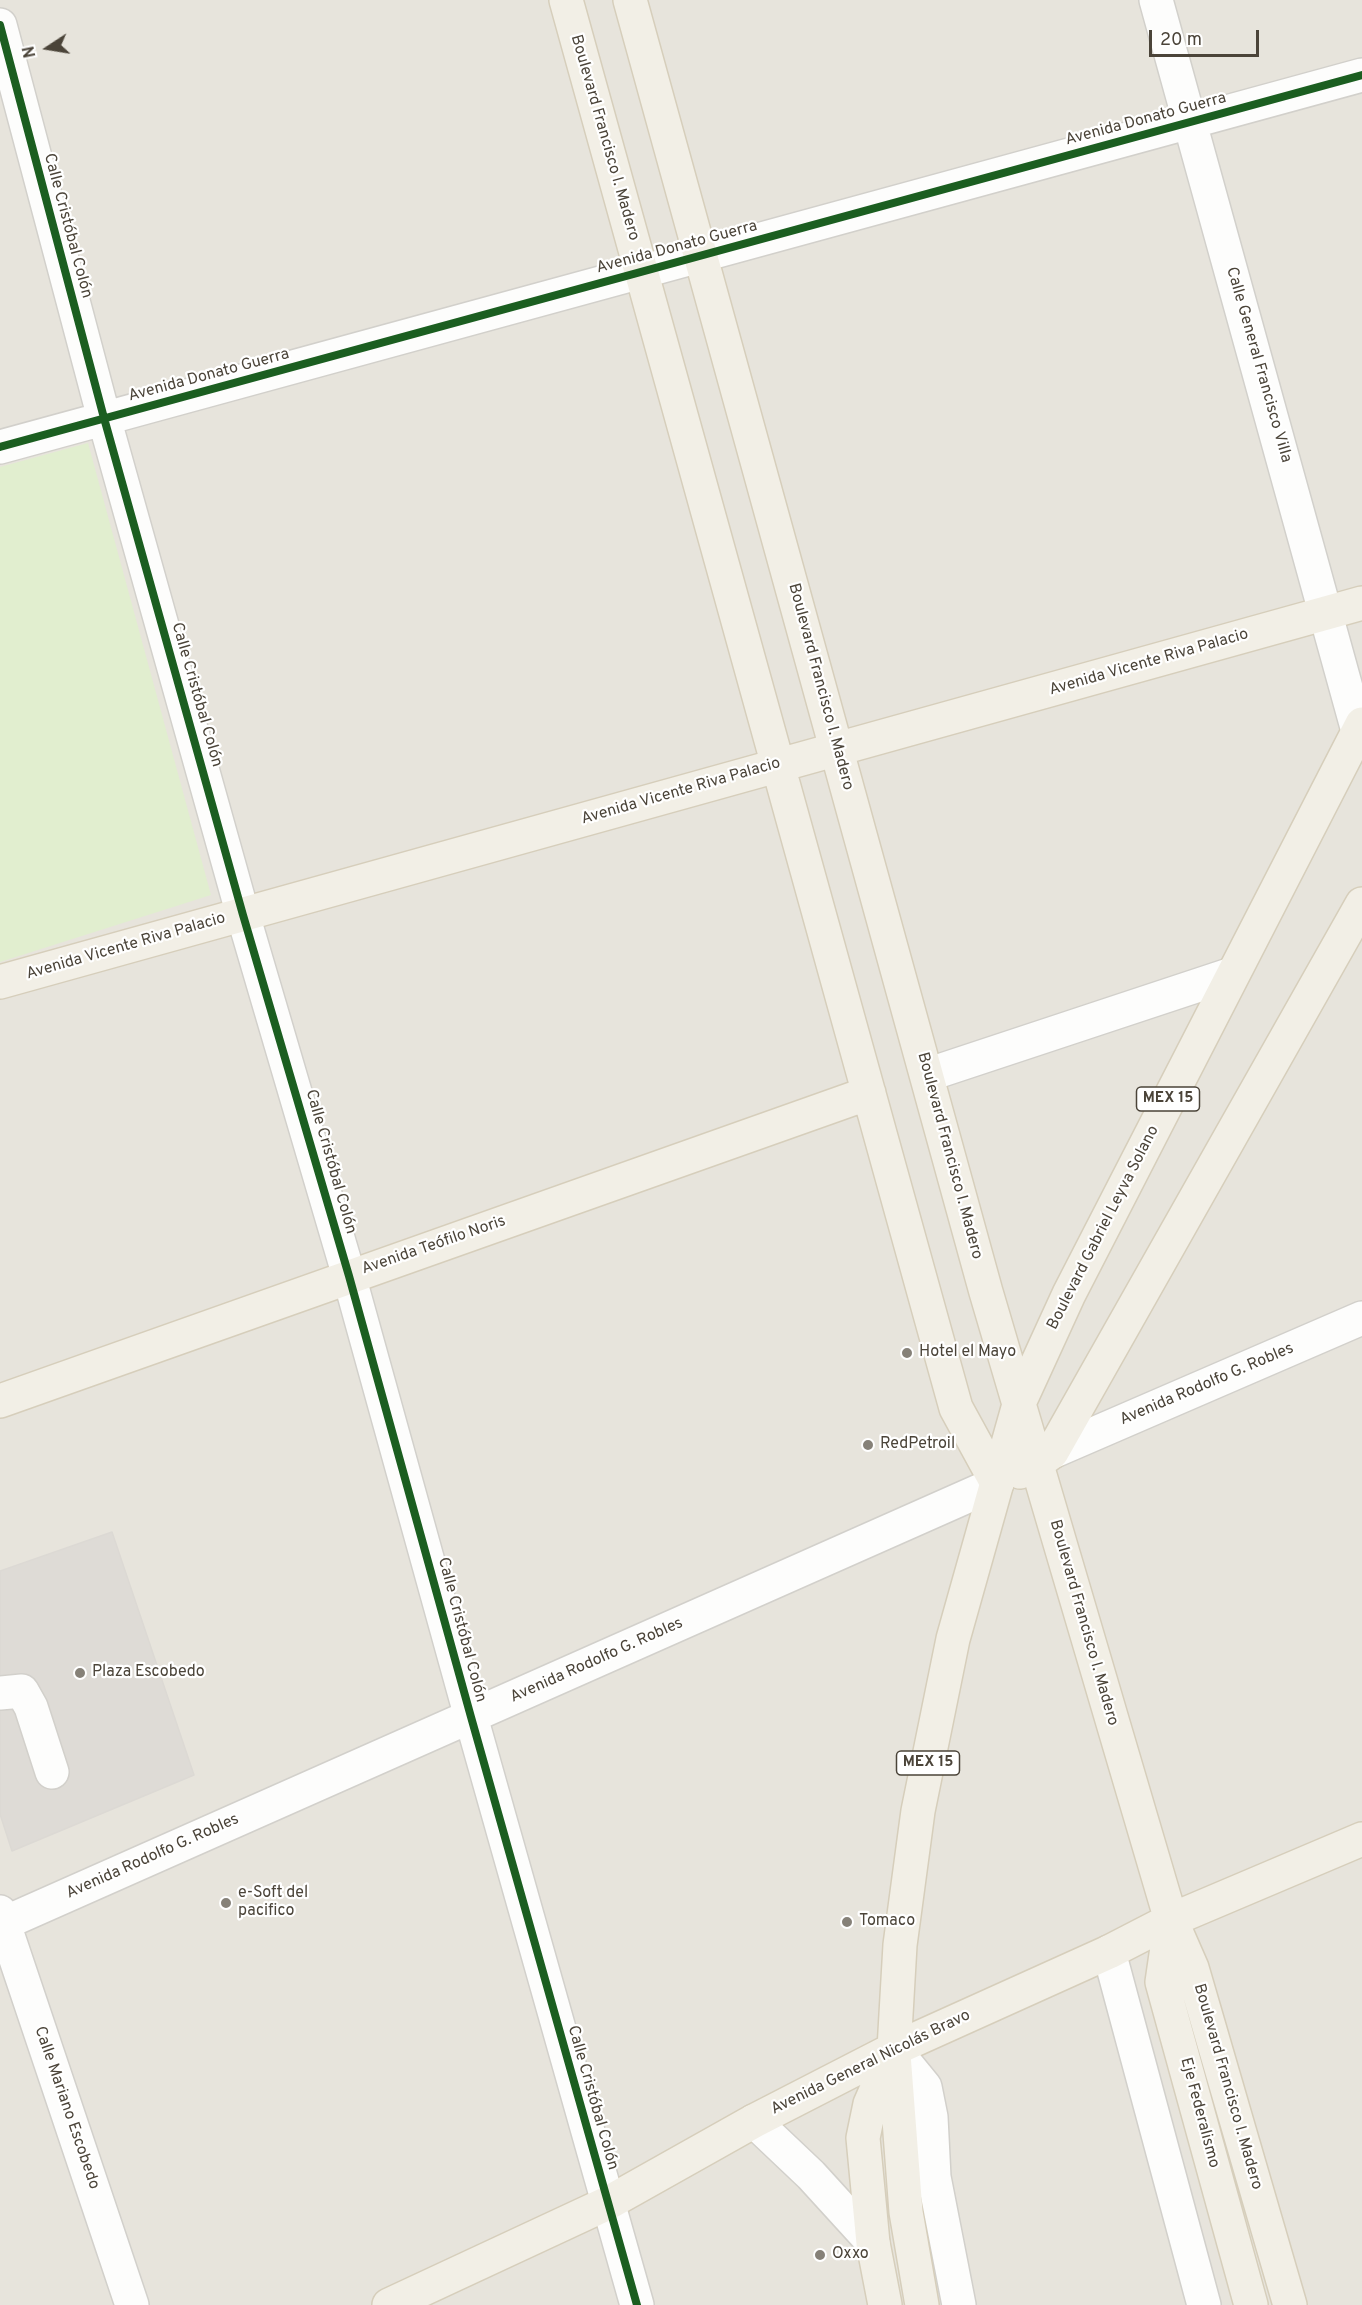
<!DOCTYPE html>
<html>
<head>
<meta charset="utf-8">
<style>
  body { margin:0 }
  #map { position:relative; width:1362px; height:2305px; overflow:hidden; background:#f4f2ee; font-family:Overpass,sans-serif }
  canvas { display:block }
  .north { position:absolute; left:18px; top:18px; width:60px; height:60px; -webkit-text-stroke:4px #fff; paint-order:stroke; rotate:258deg; font-size:16px; font-weight:700; line-height:24px; text-align:center; color:#4b4439 }
  .north::after { content:''; display:block; margin:auto; width:21px; height:27px; background:#4b4439; clip-path:polygon(50% 0,100% 100%,50% 72%,0 100%) }
  .scale { position:absolute; left:1149px; top:30px; width:110px; height:27px; box-sizing:border-box; border:3px solid #4b4439; border-top:0; padding-left:8px; font-size:18px; line-height:21px; white-space:nowrap; color:#4b4439; -webkit-text-stroke:4px #fff; paint-order:stroke }
</style>
</head>
<body>
<div id="map">
<canvas width="1362" height="2305"></canvas>
<div class="north">N</div>
<div class="scale">20 m</div>
</div>
<script>
const c = document.querySelector('canvas').getContext('2d');
c.lineJoin = 'round';
function paint(path, color) { c.fillStyle = color; c.fill(path, 'evenodd'); }
const shape = rows => new Path2D(rows.map(r => 'M' + r).join(''));
function stroke(path, color, width, dash) { c.strokeStyle = color; c.lineWidth = width; c.lineCap = dash ? 'butt' : 'round'; c.setLineDash(dash || []); c.stroke(path); }
function label(font, color, halo, rows, align = 'center') {
  c.font = font + ' Overpass,sans-serif'; c.lineWidth = 4.5; c.setLineDash([]); c.textBaseline = 'middle'; c.strokeStyle = halo; c.fillStyle = color; for (const [text, x, y, turn = 0] of rows) {
    c.save(); c.translate(x, y); c.rotate((+turn || 0) * Math.PI / 180); c.textAlign = isNaN(turn) ? turn : align; if (halo) c.strokeText(text, 0, 0); c.fillText(text, 0, 0); c.restore();
  }
}
const residential = shape([
  [0,0,1362,0,1362,2305,0,2305]
]);
const green = shape([
  [88,443,211,895,0,962,0,467]
]);
const building = shape([
  [112,1532,194,1775,12,1851,0,1814,0,1571,112,1532]
]);
const minor = shape([
  [1156,0,1358,731],
  [0,25,104,418,243,915,349,1276,471,1717,637,2305],
  [0,447,1362,75],
  [927,1075,1232,974],
  [1052,1452,1362,1318],
  [0,1693,22,1691,31,1707,52,1772],
  [0,1912,132,2305],
  [0,1925,997,1483],
  [1109,1952,1204,2305],
  [894,2049,925,2087,931,2117,934,2177,959,2305],
  [754,2121,811,2175,873,2243]
]);
const major = shape([
  [566,0,956,1408,997,1483],
  [630,0,986,1292,1171,1920,1192,1968,1290,2305],
  [0,982,1362,603],
  [0,1401,869,1093],
  [1020,1472,1036,1464,1052,1452,1362,904],
  [1171,1920,1162,1982,1251,2305],
  [894,2054,906,2212,922,2305],
  [389,2305,608,2203,754,2121,894,2049,1109,1952,1171,1920,1362,1839],
  [885,2305,873,2243,863,2138,870,2104,894,2049,900,1945,918,1811,953,1639,1020,1401,1069,1294,1362,724]
]);
const cycleway = shape([
  [0,25,104,418,243,915,349,1276,471,1717,637,2305],
  [0,447,1362,75]
]);
const markers = [
  [907,1353,6,"#868178"],
  [868,1445,6,"#868178"],
  [80,1673,6,"#868178"],
  [226,1903,6,"#868178"],
  [847,1922,6,"#868178"],
  [820,2255,6,"#868178"]
];
const shields = [
  [1168,1099,63],
  [928,1763,63]
];
const shieldNames = [
  ["MEX 15",1168,1099],
  ["MEX 15",928,1763]
];
const streetNames = [
  ["Avenida Donato Guerra",1146,120,-15],
  ["Boulevard Francisco I. Madero",604,138,74],
  ["Calle Cristóbal Colón",67,226,75],
  ["Avenida Donato Guerra",677,248,-15],
  ["Calle General Francisco Villa",1258,365,74],
  ["Avenida Donato Guerra",209,376,-15],
  ["Avenida Vicente Riva Palacio",1149,663,-16],
  ["Boulevard Francisco I. Madero",820,687,75],
  ["Calle Cristóbal Colón",196,695,74],
  ["Avenida Vicente Riva Palacio",681,792,-16],
  ["Avenida Vicente Riva Palacio",126,947,-16],
  ["Boulevard Francisco I. Madero",949,1156,75],
  ["Calle Cristóbal Colón",330,1162,74],
  ["Boulevard Gabriel Leyva Solano",1104,1228,-63],
  ["Avenida Teófilo Noris",434,1246,-19],
  ["Avenida Rodolfo G. Robles",1207,1385,-23],
  ["Boulevard Francisco I. Madero",1083,1623,74],
  ["Calle Cristóbal Colón",461,1630,75],
  ["Avenida Rodolfo G. Robles",597,1661,-24],
  ["Avenida Rodolfo G. Robles",153,1857,-24],
  ["Avenida General Nicolás Bravo",871,2063,-26],
  ["Boulevard Francisco I. Madero",1227,2087,74],
  ["Calle Cristóbal Colón",592,2098,74],
  ["Calle Mariano Escobedo",66,2108,71],
  ["Eje Federalismo",1199,2113,75]
];
const poiNames = [
  ["Hotel el Mayo",919,1353],
  ["RedPetroil",880,1445],
  ["Plaza Escobedo",92,1673],
  ["e-Soft del",238,1894],
  ["pacifico",238,1912],
  ["Tomaco",859,1922],
  ["Oxxo",832,2255]
];
paint(residential, '#e7e4dc');
paint(green, '#e1eecf');
paint(building, '#dedbd6');
stroke(building, '#dcd9d4', 1.5);
stroke(minor, '#d2d0cb', 36);
stroke(major, '#d6cebb', 36);
stroke(minor, '#fdfdfc', 33);
stroke(major, '#f2efe6', 33);
stroke(cycleway, '#1b5e20', 8);
for (const [x, y, r, color] of markers) { const dot = new Path2D(); dot.arc(x, y, r, 0, 2 * Math.PI); c.fillStyle = color; c.fill(dot); stroke(dot, '#fff', 2); }
for (const [x, y, w] of shields) { const box = new Path2D(); box.roundRect(x - w / 2, y - 12, w, 24, 4.5); c.fillStyle = '#fff'; c.fill(box); stroke(box, '#4b4439', 1.5); }
label('bold 15px', '#4b4439', null, shieldNames);
label('16px', '#4b4439', '#fff', streetNames);
label('16px', '#4b4439', '#fff', poiNames, 'left');
</script>
</body>
</html>
